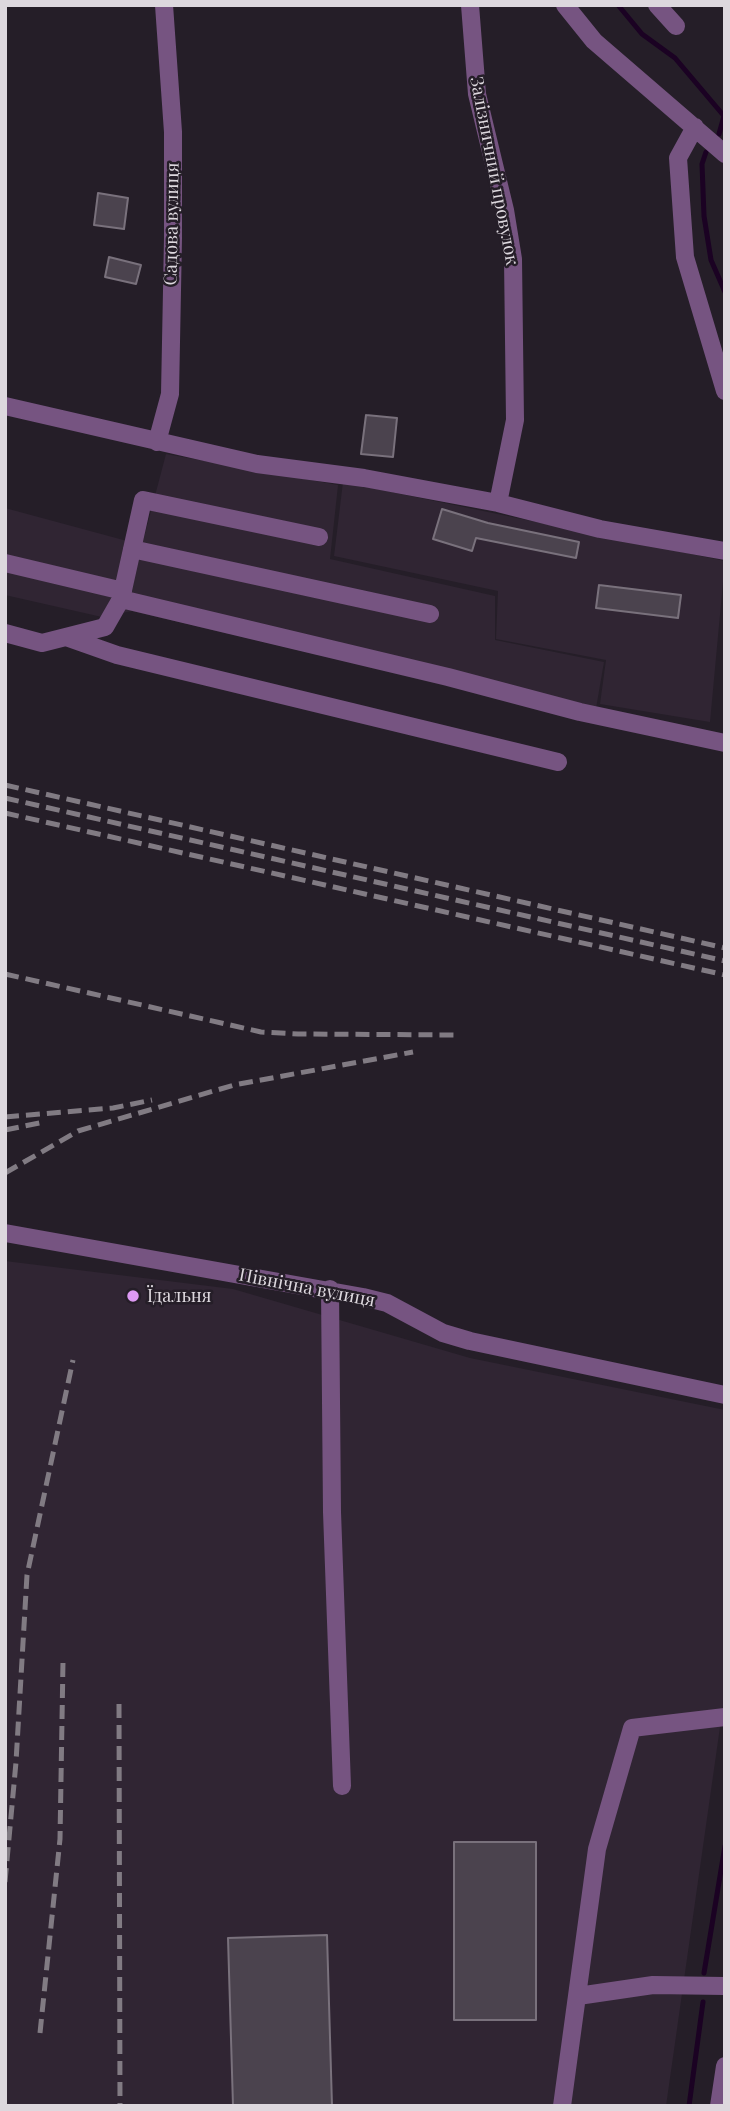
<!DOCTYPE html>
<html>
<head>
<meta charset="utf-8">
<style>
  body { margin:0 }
  #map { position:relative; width:730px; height:2111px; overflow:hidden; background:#251e28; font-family:"Playfair Display",serif }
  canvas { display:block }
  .frame { position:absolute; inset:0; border:7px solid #ddd8de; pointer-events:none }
</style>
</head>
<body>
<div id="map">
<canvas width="730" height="2111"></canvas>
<div class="frame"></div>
</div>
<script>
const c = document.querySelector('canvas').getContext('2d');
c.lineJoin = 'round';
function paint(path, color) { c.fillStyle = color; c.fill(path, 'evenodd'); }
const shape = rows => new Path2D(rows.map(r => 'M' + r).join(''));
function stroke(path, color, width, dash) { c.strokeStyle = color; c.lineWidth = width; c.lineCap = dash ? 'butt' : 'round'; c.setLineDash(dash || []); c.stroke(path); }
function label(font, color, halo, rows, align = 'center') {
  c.font = font + ' "Playfair Display",serif'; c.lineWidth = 5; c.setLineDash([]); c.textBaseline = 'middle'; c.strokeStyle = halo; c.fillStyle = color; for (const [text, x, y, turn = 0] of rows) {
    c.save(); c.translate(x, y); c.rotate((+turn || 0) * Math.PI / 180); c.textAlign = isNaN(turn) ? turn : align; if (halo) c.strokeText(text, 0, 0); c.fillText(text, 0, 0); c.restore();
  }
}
const built = shape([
  [166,454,338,485,330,559,495,596,495,640,604,662,594,720,132,611,102,617,5,595,5,508,142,545],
  [343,482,725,561,710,722,600,704,606,660,496,639,498,591,334,556],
  [5,1261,233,1289,470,1358,725,1410,725,1692,666,2106,5,2106]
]);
const stream = shape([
  [618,5,642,34,675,58,724,116,719,134],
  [706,152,702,164,704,216,711,260,725,292],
  [704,1973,725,1846],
  [689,2106,703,2002]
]);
const building = shape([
  [98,193,128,198,124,229,94,225,98,193],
  [109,257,141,265,136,284,105,277,109,257],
  [366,415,397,418,393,457,361,454,366,415],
  [442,509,488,523,579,542,576,558,476,538,472,551,433,539,442,509],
  [599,585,681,595,678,618,596,608,599,585],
  [454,1842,536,1842,536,2020,454,2020,454,1842],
  [327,1935,332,2106,233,2106,228,1938,327,1935]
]);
const minor = shape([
  [470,5,477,94,505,210,513,259,515,420,498,503],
  [565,5,594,41,725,154],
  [657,5,676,26],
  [695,127,678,158,685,257,725,391],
  [5,406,257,464,364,478,498,503,600,529,725,551],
  [157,442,170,394,173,238,173,132,164,5],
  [132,549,430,614],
  [5,563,123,591],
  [121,599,143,500,319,537],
  [5,633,42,643,105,627,121,599,448,677,580,712,725,743],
  [66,637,117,655,558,762],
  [5,1233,363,1297,387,1303,443,1333,470,1341,725,1395],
  [330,1289,332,1512,342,1786],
  [578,1996,653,1985,725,1986],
  [562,2106,597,1849,632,1728,725,1717],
  [719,2106,725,2066]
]);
const rail = shape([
  [5,785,725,948],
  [5,798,725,961],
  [5,813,725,975],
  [5,974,261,1032,298,1034,458,1035],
  [5,1117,113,1108,152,1100],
  [5,1130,44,1122],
  [5,1173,78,1131,234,1085,413,1052],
  [119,1704,120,2106],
  [5,1882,16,1762,27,1575,73,1360],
  [40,2033,60,1839,63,1661]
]);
const markers = [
  [133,1296,7,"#dd99f3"]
];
const streetNames = [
  ["Залізничний провулок",494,171,79],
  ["Садова вулиця",172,224,-89],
  ["Північна вулиця",307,1288,11]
];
const poiNames = [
  ["Їдальня",147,1296]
];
paint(built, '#302533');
stroke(stream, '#1b0223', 5);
paint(building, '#4b434e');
stroke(building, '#79717c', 2);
stroke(minor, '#765481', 18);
stroke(rail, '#817b83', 5, [14, 7]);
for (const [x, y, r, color] of markers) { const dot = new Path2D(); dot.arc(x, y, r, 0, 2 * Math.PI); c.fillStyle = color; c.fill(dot); stroke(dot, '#251e28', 2.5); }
label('18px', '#ddd8de', '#251e28', streetNames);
label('18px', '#ddd8de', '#251e28', poiNames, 'left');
</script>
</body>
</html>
